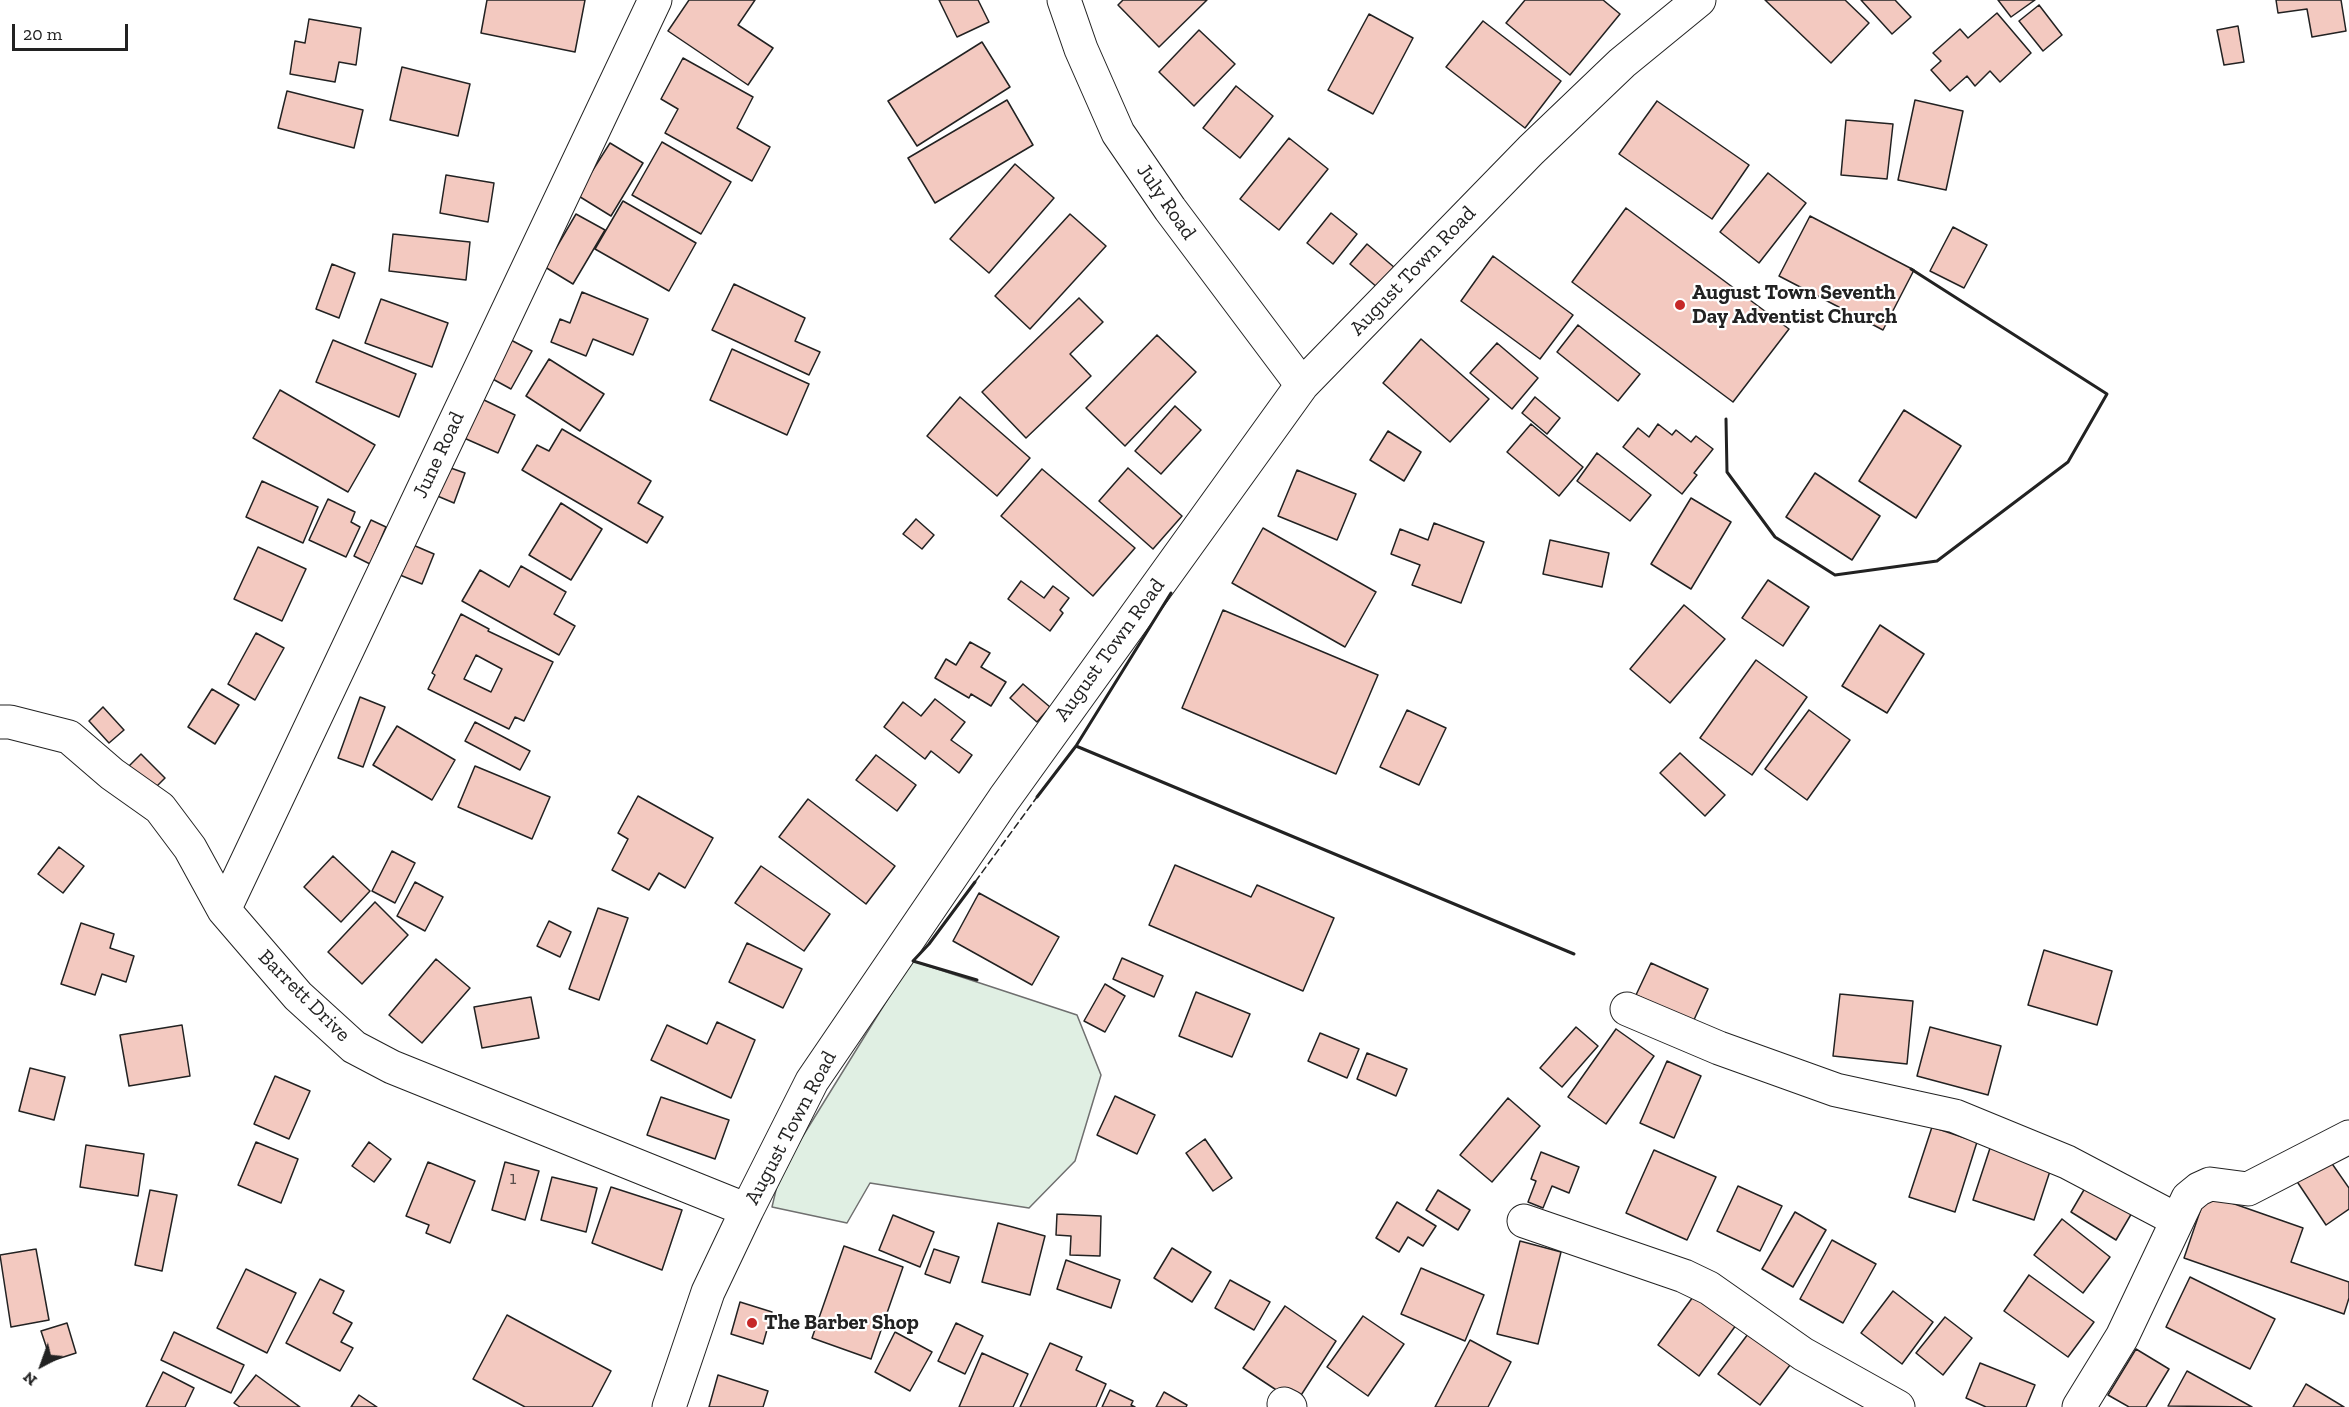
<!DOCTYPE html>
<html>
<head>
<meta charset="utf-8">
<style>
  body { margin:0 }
  #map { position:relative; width:2349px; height:1407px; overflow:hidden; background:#fff; font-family:"Zilla Slab",serif }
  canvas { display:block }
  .north { position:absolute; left:12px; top:1335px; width:60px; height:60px; -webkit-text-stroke:4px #fff; paint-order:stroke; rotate:221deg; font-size:16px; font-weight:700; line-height:24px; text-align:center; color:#222 }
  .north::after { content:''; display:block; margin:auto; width:21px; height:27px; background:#222; clip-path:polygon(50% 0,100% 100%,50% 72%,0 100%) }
  .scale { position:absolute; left:12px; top:24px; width:116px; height:27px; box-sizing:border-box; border:3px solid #222; border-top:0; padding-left:8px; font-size:18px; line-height:21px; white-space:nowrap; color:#222; -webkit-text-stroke:4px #fff; paint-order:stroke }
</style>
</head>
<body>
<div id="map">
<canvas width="2349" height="1407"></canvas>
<div class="north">N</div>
<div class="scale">20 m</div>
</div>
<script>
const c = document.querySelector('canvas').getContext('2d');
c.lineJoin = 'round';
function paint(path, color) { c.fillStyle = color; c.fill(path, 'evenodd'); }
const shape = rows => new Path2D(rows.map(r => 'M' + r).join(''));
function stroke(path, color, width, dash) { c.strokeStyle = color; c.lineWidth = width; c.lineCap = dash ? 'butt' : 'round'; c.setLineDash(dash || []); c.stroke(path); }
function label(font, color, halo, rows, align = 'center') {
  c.font = font + ' "Zilla Slab",serif'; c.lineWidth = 4.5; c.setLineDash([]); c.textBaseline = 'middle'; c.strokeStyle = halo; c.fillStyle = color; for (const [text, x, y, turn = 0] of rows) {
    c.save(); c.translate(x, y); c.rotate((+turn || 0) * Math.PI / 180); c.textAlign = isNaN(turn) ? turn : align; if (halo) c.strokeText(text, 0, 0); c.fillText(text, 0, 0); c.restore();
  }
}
const green = shape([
  [913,961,1077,1015,1101,1075,1075,1161,1029,1208,870,1183,847,1223,772,1207,780,1173,897,984,913,961]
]);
const building = shape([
  [487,0,585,0,575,52,481,33,487,0],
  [689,0,755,0,738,25,773,48,748,85,668,31,689,0],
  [939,0,978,0,989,22,957,37,939,0],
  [1123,0,1207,0,1159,47,1118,5,1123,0],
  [1525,0,1603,0,1620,14,1570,75,1506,23,1525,0],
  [1765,0,1845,0,1869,23,1831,63,1765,0],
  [1861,0,1895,0,1911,17,1892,34,1861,0],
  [1998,0,2035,0,2011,17,1998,0],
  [2276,0,2341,0,2346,31,2312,37,2307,9,2278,13,2276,0],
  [2039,5,2062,35,2043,51,2019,21,2039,5],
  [1997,13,2031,53,2000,82,1990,71,1975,86,1967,76,1950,91,1931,70,1941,61,1933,53,1960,29,1968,38,1997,13],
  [1369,14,1413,38,1373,114,1328,90,1369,14],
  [309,19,361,28,356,65,339,62,335,82,290,74,295,41,305,43,309,19],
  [1483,21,1561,81,1525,128,1446,67,1483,21],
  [2238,26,2244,62,2224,65,2217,30,2238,26],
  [1199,30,1235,64,1194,106,1159,72,1199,30],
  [982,42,1010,87,917,146,888,101,982,42],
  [683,58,753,97,737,128,770,147,752,181,665,133,678,109,661,99,683,58],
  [402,67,470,84,458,136,390,120,402,67],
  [1236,86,1273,116,1240,158,1203,128,1236,86],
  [287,91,363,110,354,148,278,128,287,91],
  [1007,100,1033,145,935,203,908,158,1007,100],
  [1915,100,1963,111,1946,190,1898,180,1915,100],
  [1657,101,1749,165,1712,219,1619,154,1657,101],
  [1846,120,1893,124,1887,179,1841,175,1846,120],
  [1289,138,1328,169,1279,230,1240,199,1289,138],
  [662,142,731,182,701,234,632,195,662,142],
  [610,143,643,163,611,216,577,195,610,143],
  [1015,164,1054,198,989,273,950,239,1015,164],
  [1768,173,1806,203,1759,263,1720,232,1768,173],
  [446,175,494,183,488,222,440,213,446,175],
  [623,201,696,243,669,291,595,249,623,201],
  [1626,208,1789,329,1733,402,1572,282,1626,208],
  [1331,213,1357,234,1333,264,1307,243,1331,213],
  [576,214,605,230,573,284,545,267,576,214],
  [1070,214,1106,246,1030,329,995,296,1070,214],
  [1810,216,1914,270,1883,330,1779,276,1810,216],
  [1953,227,1987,245,1964,288,1930,271,1953,227],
  [393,234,470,242,466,280,389,271,393,234],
  [1367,244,1395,268,1378,288,1350,264,1367,244],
  [1493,256,1573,315,1540,359,1461,301,1493,256],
  [332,264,355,273,339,318,316,309,332,264],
  [734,284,805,318,795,341,820,352,809,375,712,330,734,284],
  [582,292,648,319,633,355,593,339,586,356,551,342,560,319,570,323,582,292],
  [1079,298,1103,322,1070,354,1091,376,1026,438,982,392,1079,298],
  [381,299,448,323,432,367,365,343,381,299],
  [1578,325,1640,374,1618,401,1557,352,1578,325],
  [1157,335,1196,372,1125,446,1086,408,1157,335],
  [509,339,532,351,511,389,489,377,509,339],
  [1421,339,1489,399,1450,442,1383,383,1421,339],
  [333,340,416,374,399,417,316,382,333,340],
  [1497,343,1538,378,1512,409,1470,373,1497,343],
  [732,349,809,384,787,435,710,400,732,349],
  [549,359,604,394,580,431,526,396,549,359],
  [280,390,375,445,348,492,253,438,280,390],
  [960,397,1030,458,997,496,927,436,960,397],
  [1535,397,1560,418,1547,434,1522,413,1535,397],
  [482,399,515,415,498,453,464,438,482,399],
  [1175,406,1201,430,1161,474,1135,451,1175,406],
  [1904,410,1961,446,1916,518,1859,481,1904,410],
  [1531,424,1583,467,1559,496,1507,452,1531,424],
  [1658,424,1672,435,1676,430,1691,442,1696,436,1713,449,1694,473,1697,475,1682,494,1623,447,1638,428,1649,437,1658,424],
  [562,429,651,481,638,503,663,517,647,543,522,470,537,445,549,451,562,429],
  [1388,431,1421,452,1404,481,1370,460,1388,431],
  [1597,453,1651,495,1630,521,1577,481,1597,453],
  [445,466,465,473,454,503,435,495,445,466],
  [1128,468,1182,516,1153,549,1099,501,1128,468],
  [1042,469,1135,548,1093,596,1001,516,1042,469],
  [1297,470,1356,494,1337,540,1278,516,1297,470],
  [1815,473,1880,516,1852,560,1786,517,1815,473],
  [262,481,318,507,303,543,246,517,262,481],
  [1691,498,1731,522,1691,589,1651,564,1691,498],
  [328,499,355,512,351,522,360,527,346,557,309,540,328,499],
  [561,503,602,529,571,580,529,555,561,503],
  [916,519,934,535,922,549,903,534,916,519],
  [371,520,386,527,370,564,354,556,371,520],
  [1434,523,1484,542,1461,603,1412,585,1420,565,1391,554,1400,529,1428,540,1434,523],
  [1263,528,1376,592,1345,647,1232,583,1263,528],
  [1550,540,1609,553,1602,587,1543,574,1550,540],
  [413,545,434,554,422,584,400,575,413,545],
  [258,547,306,569,282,621,234,599,258,547],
  [521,566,566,592,554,614,575,626,559,655,462,601,480,570,509,587,521,566],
  [1768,580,1809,607,1783,646,1742,618,1768,580],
  [1021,581,1044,598,1053,586,1069,598,1060,610,1063,613,1050,631,1008,599,1021,581],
  [1684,605,1725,639,1670,703,1630,669,1684,605],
  [1223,610,1378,675,1336,774,1182,708,1223,610],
  [461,614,489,629,488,631,553,662,524,721,515,717,509,729,428,689,435,675,432,673,461,614],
  [476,655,502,669,491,692,464,679,476,655],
  [1880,625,1924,654,1887,713,1842,686,1880,625],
  [256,633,284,648,255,700,228,684,256,633],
  [970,642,990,653,981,667,1006,682,991,706,971,694,969,698,935,678,946,659,956,665,970,642],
  [1756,660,1807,697,1752,775,1700,738,1756,660],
  [1023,684,1050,707,1037,722,1010,698,1023,684],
  [212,689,239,705,215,744,188,727,212,689],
  [360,697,385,707,363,767,338,758,360,697],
  [935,699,965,722,951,740,972,755,959,773,931,751,925,759,884,727,903,702,921,716,935,699],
  [103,707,124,730,109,743,89,721,103,707],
  [1407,710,1446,728,1419,785,1380,767,1407,710],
  [1809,710,1850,740,1807,800,1765,769,1809,710],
  [475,722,530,751,520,770,465,741,475,722],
  [397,726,455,760,432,800,373,765,397,726],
  [1680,753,1725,795,1705,816,1660,773,1680,753],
  [141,754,165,778,149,794,125,770,141,754],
  [876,755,916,785,897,811,856,780,876,755],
  [475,766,550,797,532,839,458,807,475,766],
  [638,796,713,838,685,888,659,873,649,890,612,870,628,839,618,833,638,796],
  [808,799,895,866,866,904,779,837,808,799],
  [59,847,84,866,63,893,38,874,59,847],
  [392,851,415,863,395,903,372,891,392,851],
  [333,856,370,891,341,922,304,887,333,856],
  [1175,865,1251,897,1257,885,1334,918,1303,991,1149,925,1175,865],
  [761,866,830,914,804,951,735,903,761,866],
  [415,882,443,897,425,931,397,916,415,882],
  [979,893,1059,937,1032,985,953,941,979,893],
  [375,902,408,935,362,984,328,952,375,902],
  [598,908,628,918,599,1000,569,989,598,908],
  [549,921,571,932,560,957,537,946,549,921],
  [81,923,114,934,110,948,134,956,126,982,102,974,95,995,61,984,81,923],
  [747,943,802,969,783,1008,729,982,747,943],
  [2044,950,2112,971,2097,1025,2028,1005,2044,950],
  [1122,958,1163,976,1154,997,1113,979,1122,958],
  [436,959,470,988,422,1043,389,1015,436,959],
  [1651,963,1708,989,1693,1022,1636,995,1651,963],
  [1105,984,1125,996,1105,1032,1084,1021,1105,984],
  [1196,992,1250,1014,1232,1057,1179,1036,1196,992],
  [1840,994,1913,1001,1907,1064,1833,1056,1840,994],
  [531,997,539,1038,482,1048,474,1007,531,997],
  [717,1022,755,1040,731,1098,651,1060,667,1025,707,1044,717,1022],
  [182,1025,190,1076,129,1086,120,1035,182,1025],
  [1576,1027,1598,1046,1562,1087,1540,1068,1576,1027],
  [1930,1027,2001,1046,1988,1095,1917,1076,1930,1027],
  [1616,1029,1654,1056,1606,1124,1568,1097,1616,1029],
  [1320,1033,1359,1049,1347,1078,1308,1061,1320,1033],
  [1367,1053,1407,1069,1396,1096,1357,1079,1367,1053],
  [1667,1061,1701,1076,1674,1138,1640,1123,1667,1061],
  [30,1068,65,1077,54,1120,19,1111,30,1068],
  [275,1076,310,1091,289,1139,254,1124,275,1076],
  [1115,1096,1155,1115,1137,1154,1097,1135,1115,1096],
  [661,1097,729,1120,715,1159,647,1135,661,1097],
  [1508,1098,1540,1126,1492,1182,1460,1155,1508,1098],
  [1932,1127,1977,1142,1955,1212,1909,1197,1932,1127],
  [1205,1139,1232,1178,1213,1191,1186,1153,1205,1139],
  [256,1142,298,1159,281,1203,238,1185,256,1142],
  [369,1142,391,1159,374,1182,352,1166,369,1142],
  [1992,1142,2053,1162,2034,1220,1973,1200,1992,1142],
  [86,1145,144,1154,138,1196,80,1187,86,1145],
  [1654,1150,1716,1177,1687,1240,1626,1213,1654,1150],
  [1541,1152,1579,1167,1569,1193,1552,1186,1543,1208,1528,1202,1536,1181,1531,1179,1541,1152],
  [2326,1155,2349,1188,2349,1209,2326,1225,2294,1177,2326,1155],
  [428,1162,475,1181,450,1243,426,1233,429,1225,406,1216,428,1162],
  [505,1162,539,1171,525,1220,492,1210,505,1162],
  [552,1177,597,1188,586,1232,541,1220,552,1177],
  [2088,1183,2133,1211,2116,1240,2071,1212,2088,1183],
  [1738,1186,1782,1206,1760,1251,1717,1231,1738,1186],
  [611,1187,682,1210,662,1270,592,1243,611,1187],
  [150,1190,177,1195,162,1271,135,1265,150,1190],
  [1438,1190,1470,1210,1458,1230,1426,1210,1438,1190],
  [2206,1194,2303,1228,2291,1262,2349,1282,2349,1298,2344,1314,2184,1258,2206,1194],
  [1397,1202,1436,1226,1423,1246,1408,1237,1399,1252,1376,1238,1397,1202],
  [1795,1212,1826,1230,1793,1287,1762,1269,1795,1212],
  [1057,1214,1101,1216,1100,1256,1070,1255,1071,1236,1056,1235,1057,1214],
  [893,1215,934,1232,920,1267,879,1250,893,1215],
  [2062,1219,2110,1257,2083,1293,2034,1255,2062,1219],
  [998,1223,1045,1236,1030,1295,982,1282,998,1223],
  [1832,1240,1876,1264,1843,1323,1800,1299,1832,1240],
  [1520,1241,1561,1252,1538,1344,1497,1334,1520,1241],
  [844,1246,903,1267,871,1359,812,1338,844,1246],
  [1172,1248,1211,1272,1192,1302,1154,1278,1172,1248],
  [36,1249,49,1320,11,1327,0,1255,36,1249],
  [934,1249,959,1257,950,1283,925,1274,934,1249],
  [1066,1260,1120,1280,1111,1308,1057,1289,1066,1260],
  [1421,1268,1484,1295,1465,1341,1401,1314,1421,1268],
  [246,1269,296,1293,267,1353,217,1328,246,1269],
  [2029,1275,2094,1322,2068,1357,2004,1311,2029,1275],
  [2190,1277,2275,1319,2250,1369,2166,1327,2190,1277],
  [320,1279,344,1291,333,1313,352,1323,341,1342,353,1348,340,1371,286,1343,320,1279],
  [1230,1280,1270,1302,1254,1330,1215,1308,1230,1280],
  [1698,1290,1739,1321,1699,1376,1658,1345,1698,1290],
  [1893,1291,1933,1322,1902,1364,1861,1333,1893,1291],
  [740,1302,772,1312,763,1344,731,1334,740,1302],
  [1285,1306,1336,1341,1296,1403,1243,1368,1285,1306],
  [507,1315,611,1371,592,1407,525,1407,473,1379,507,1315],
  [1363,1316,1404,1344,1368,1396,1327,1367,1363,1316],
  [1945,1317,1972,1338,1943,1375,1916,1353,1945,1317],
  [67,1323,76,1353,51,1361,41,1331,67,1323],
  [956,1323,983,1336,965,1374,938,1361,956,1323],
  [1754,1326,1796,1357,1760,1405,1718,1374,1754,1326],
  [174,1332,244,1365,231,1393,161,1360,174,1332],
  [895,1332,932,1352,910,1391,875,1372,895,1332],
  [1470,1340,1511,1362,1488,1407,1435,1407,1470,1340],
  [1050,1343,1082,1357,1076,1370,1106,1384,1096,1407,1020,1407,1050,1343],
  [2136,1349,2169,1369,2146,1407,2129,1407,2108,1395,2136,1349],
  [982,1353,1028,1374,1013,1407,959,1407,982,1353],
  [1980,1363,2035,1385,2026,1407,1986,1407,1966,1398,1980,1363],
  [2187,1371,2252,1407,2168,1406,2187,1371],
  [163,1372,194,1388,185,1407,146,1407,163,1372],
  [256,1375,300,1407,240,1407,234,1403,256,1375],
  [718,1375,768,1391,763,1407,709,1407,718,1375],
  [2306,1384,2344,1407,2293,1407,2306,1384],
  [1110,1390,1133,1401,1131,1405,1135,1407,1102,1407,1110,1390],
  [1164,1392,1187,1405,1186,1407,1156,1407,1164,1392],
  [359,1395,377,1407,351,1407,359,1395]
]);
const minor = shape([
  [1064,0,1081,49,1118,133,1170,209,1302,385],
  [0,722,10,722,69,737,112,774,160,808,190,848,224,910,298,996,354,1047,392,1067,747,1210],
  [224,910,655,0],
  [1627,1009,1719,1048,1836,1090,1955,1116,2067,1162,2177,1220],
  [1524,1221,1684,1276,1709,1288,1803,1354,1898,1407],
  [1284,1404,1290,1407],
  [669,1407,708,1292,747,1210,812,1081,1004,799,1302,385,1531,150,1622,63,1699,0],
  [2079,1407,2122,1337,2188,1198,2199,1189,2210,1184,2248,1189,2349,1137]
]);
const fence = shape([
  [975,882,1037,797]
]);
const wall = shape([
  [1726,419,1727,472,1775,537,1835,575,1937,561,2068,462,2107,394,1911,269],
  [1171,593,1076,746,1574,954],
  [1037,797,1076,746],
  [975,882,929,944,913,961,977,980]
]);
const markers = [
  [1680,305,6,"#c62828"],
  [752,1323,6,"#c62828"]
];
const numberNames = [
  ["1",513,1179]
];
const streetNames = [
  ["July Road",1166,202,55],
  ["August Town Road",1413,271,-46],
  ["June Road",439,455,-65],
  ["August Town Road",1110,650,-54],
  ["Barrett Drive",304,996,45],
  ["August Town Road",791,1128,-62]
];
const poiNames = [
  ["August Town Seventh",1692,293],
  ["Day Adventist Church",1692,317],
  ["The Barber Shop",764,1323]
];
paint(green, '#e0efe3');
stroke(green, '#6f6f6f', 1.5);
paint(building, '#f3c9c0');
stroke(building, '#222', 1.5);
stroke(minor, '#222', 35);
stroke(minor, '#fff', 33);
stroke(fence, '#222', 1.5, [8, 3]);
stroke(wall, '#222', 3);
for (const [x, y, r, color] of markers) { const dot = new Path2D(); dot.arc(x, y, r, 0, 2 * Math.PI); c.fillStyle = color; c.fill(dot); stroke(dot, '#fff', 2); }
label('18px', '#564c4a', null, numberNames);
label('21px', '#222', '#fff', streetNames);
label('bold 21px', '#222', '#fff', poiNames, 'left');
</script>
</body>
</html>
